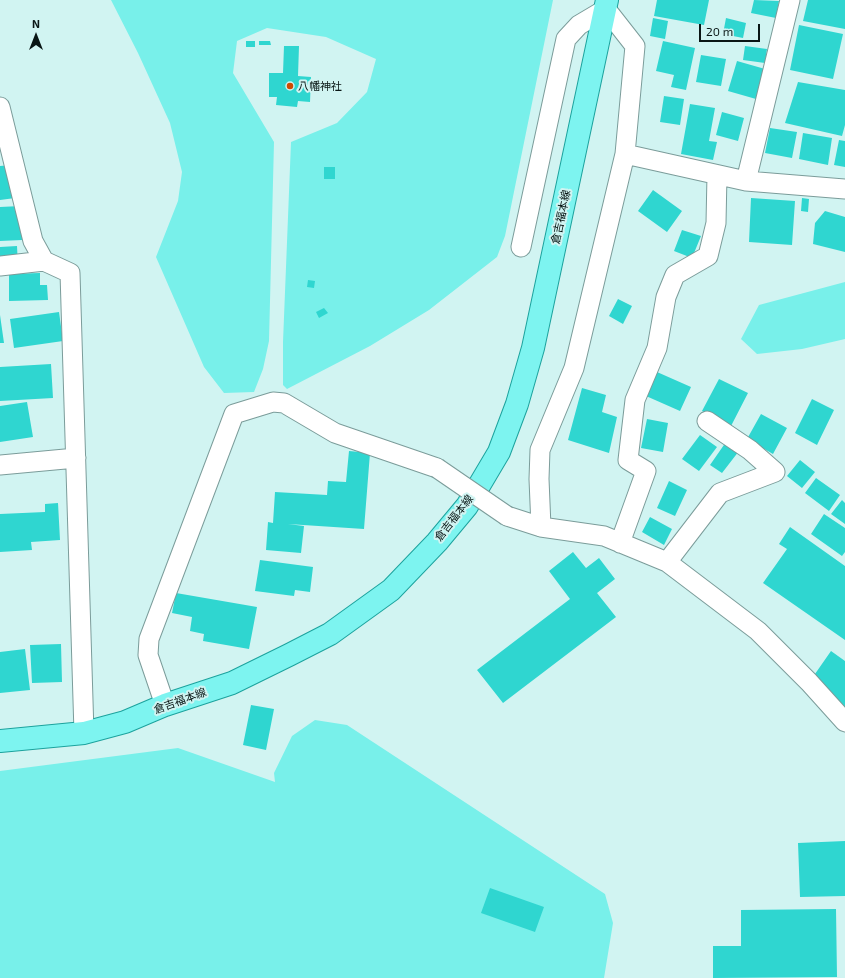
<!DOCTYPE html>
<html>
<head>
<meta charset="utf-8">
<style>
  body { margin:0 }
  #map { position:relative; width:845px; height:978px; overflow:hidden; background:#d1f4f2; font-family:"Exo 2",sans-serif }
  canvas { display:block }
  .north { position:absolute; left:16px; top:16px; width:40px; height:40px; -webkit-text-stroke:3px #d1f4f2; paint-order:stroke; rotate:0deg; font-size:11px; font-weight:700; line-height:16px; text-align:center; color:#091615 }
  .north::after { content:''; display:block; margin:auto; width:14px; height:18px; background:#091615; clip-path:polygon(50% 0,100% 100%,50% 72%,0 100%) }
  .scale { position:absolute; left:699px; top:24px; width:61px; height:18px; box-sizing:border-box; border:2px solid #091615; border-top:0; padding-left:5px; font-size:12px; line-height:14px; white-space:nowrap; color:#091615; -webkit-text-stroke:3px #d1f4f2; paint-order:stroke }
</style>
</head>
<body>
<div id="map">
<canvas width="845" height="978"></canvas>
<div class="north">N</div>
<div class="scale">20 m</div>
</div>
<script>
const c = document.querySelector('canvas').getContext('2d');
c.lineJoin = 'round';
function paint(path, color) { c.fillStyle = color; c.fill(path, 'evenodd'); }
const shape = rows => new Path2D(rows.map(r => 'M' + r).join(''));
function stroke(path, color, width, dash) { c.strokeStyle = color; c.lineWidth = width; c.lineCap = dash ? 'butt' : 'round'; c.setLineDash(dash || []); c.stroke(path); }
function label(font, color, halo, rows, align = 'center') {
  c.font = font + ' "Exo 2","Noto Sans JP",sans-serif'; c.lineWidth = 4; c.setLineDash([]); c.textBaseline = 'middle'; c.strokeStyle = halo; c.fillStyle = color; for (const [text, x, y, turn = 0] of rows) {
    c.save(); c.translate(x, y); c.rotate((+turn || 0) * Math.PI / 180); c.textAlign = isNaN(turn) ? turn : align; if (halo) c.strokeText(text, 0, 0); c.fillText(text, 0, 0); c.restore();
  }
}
const green = shape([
  [111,0,553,0,505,236,497,257,429,310,370,346,287,389,283,385,283,342,291,142,337,123,367,92,376,59,326,37,267,28,237,41,233,73,274,142,269,341,263,369,254,392,224,393,204,367,156,257,178,201,182,172,170,123,138,53],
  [845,282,845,339,802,349,757,354,741,339,759,305],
  [315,720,347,725,605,894,613,923,604,978,0,978,0,771,178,748,275,782,274,773,292,736]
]);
const building = shape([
  [657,0,709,0,704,25,654,16],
  [754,0,779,1,776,18,751,13],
  [808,0,845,0,845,29,803,21],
  [653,18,668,21,665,39,650,36],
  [726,18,746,23,743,38,723,34],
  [799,25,843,34,833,79,790,70],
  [246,41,255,41,255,47,246,47],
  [259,41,270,41,271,45,259,45],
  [663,41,695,48,686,90,671,87,674,75,656,71],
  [284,46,299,46,298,76,311,77,310,102,298,101,297,107,276,105,277,97,269,97,269,73,283,73],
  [745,46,767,49,765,63,743,60],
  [701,55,726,59,721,86,696,82],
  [737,61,765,69,756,99,728,91],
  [798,82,845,90,845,125,842,136,785,123],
  [664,96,684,99,680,125,660,122],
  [690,104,715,108,709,141,717,142,713,160,681,154],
  [722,112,744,118,738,141,716,135],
  [770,128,797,132,792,158,765,153],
  [803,133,832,138,828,165,799,159],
  [839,140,845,141,845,167,834,165],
  [12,165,15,198,0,200,0,166],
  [324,167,335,167,335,179,324,179],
  [653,190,682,211,667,232,638,211],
  [751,198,795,201,792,245,749,242],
  [802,198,809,199,808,212,801,211],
  [21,206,22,240,0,241,0,207],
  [825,211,845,217,845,252,813,244,815,223],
  [682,230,701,236,692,258,674,251],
  [17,246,18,266,0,267,0,247],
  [40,273,40,285,47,285,48,300,9,301,9,274],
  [308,280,315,281,314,288,307,287],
  [618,299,632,306,623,324,609,316],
  [324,308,328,313,319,318,316,312],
  [59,312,63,341,14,348,10,319],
  [0,315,4,343,0,343],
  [51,364,53,398,0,401,0,367],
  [657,372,691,387,680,411,646,396],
  [719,379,748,393,731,426,702,411],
  [582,388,606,395,602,412,617,417,609,453,568,440],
  [812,399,834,410,817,445,795,433],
  [27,402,33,437,0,442,0,406],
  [761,414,787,428,773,454,747,439],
  [647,419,668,423,663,452,641,448],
  [700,435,717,447,699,471,682,459],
  [726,442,739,451,722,473,710,465],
  [349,451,370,453,364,529,288,524,304,526,301,553,266,550,268,522,273,523,275,492,327,495,328,481,346,482],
  [800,460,815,472,802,488,787,476],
  [816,478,840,495,829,511,805,493],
  [669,481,687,490,675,516,657,508],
  [842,500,845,503,845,524,831,514],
  [58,503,60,540,31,542,32,550,0,552,0,514,45,512,45,504],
  [824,514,845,528,845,552,842,556,811,534],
  [650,517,672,529,664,545,642,532],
  [790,527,845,566,845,640,763,583,787,549,779,544],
  [573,552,586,568,599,558,615,579,597,593,616,617,503,703,477,670,570,599,549,571],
  [260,560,313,567,310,592,295,590,294,596,255,591],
  [176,593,257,607,249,649,203,641,204,634,190,631,192,617,172,613],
  [61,644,62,682,32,683,30,645],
  [25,649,30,690,0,693,0,652],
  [831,651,845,661,845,710,808,684],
  [251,705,274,709,266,750,243,745],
  [845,841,845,896,800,897,798,843],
  [490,888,544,907,535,932,481,913],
  [836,909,837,977,713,978,713,946,741,946,741,910]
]);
const street = shape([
  [0,107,33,241,44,261,70,273,84,733],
  [625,154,746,181,845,189],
  [746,181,790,0],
  [521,247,566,39,579,25,606,9,635,46,625,154,574,368,540,450,539,479,541,527],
  [0,266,44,261],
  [0,465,76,458],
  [507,516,541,527,604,536,667,562,758,631,809,682,845,722],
  [620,543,646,471,628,460,635,400,657,348,666,297,675,275,708,256,716,223,717,175],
  [667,562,720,493,775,472,750,450,707,421],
  [165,705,148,655,149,639,234,414,273,402,284,403,335,433,437,468]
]);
const primary = shape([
  [0,741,84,733,125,722,165,705,232,683,289,655,330,634,391,590,437,542,467,506,499,452,517,404,533,348,607,0]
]);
const streetBridge = shape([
  [437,468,507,516]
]);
const markers = [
  [290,86,4,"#cf4b02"]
];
const poiNames = [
  ["八幡神社",298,86]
];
const streetNames = [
  ["倉吉福本線",561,217,-78],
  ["倉吉福本線",454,518,-52],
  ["倉吉福本線",180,701,-20]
];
paint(green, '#78f0ea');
paint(building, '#2fd6d0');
stroke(street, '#7b9c9a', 21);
stroke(primary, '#1ca29d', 24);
stroke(street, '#fff', 19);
stroke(primary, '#7df4f0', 22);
stroke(streetBridge, '#7b9c9a', 21, []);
stroke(streetBridge, '#fff', 19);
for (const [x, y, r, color] of markers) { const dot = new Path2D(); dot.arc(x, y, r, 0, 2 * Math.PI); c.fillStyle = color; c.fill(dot); stroke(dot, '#d1f4f2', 1.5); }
label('11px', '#091615', '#d1f4f2', poiNames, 'left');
label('11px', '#091615', '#d1f4f2', streetNames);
</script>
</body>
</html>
